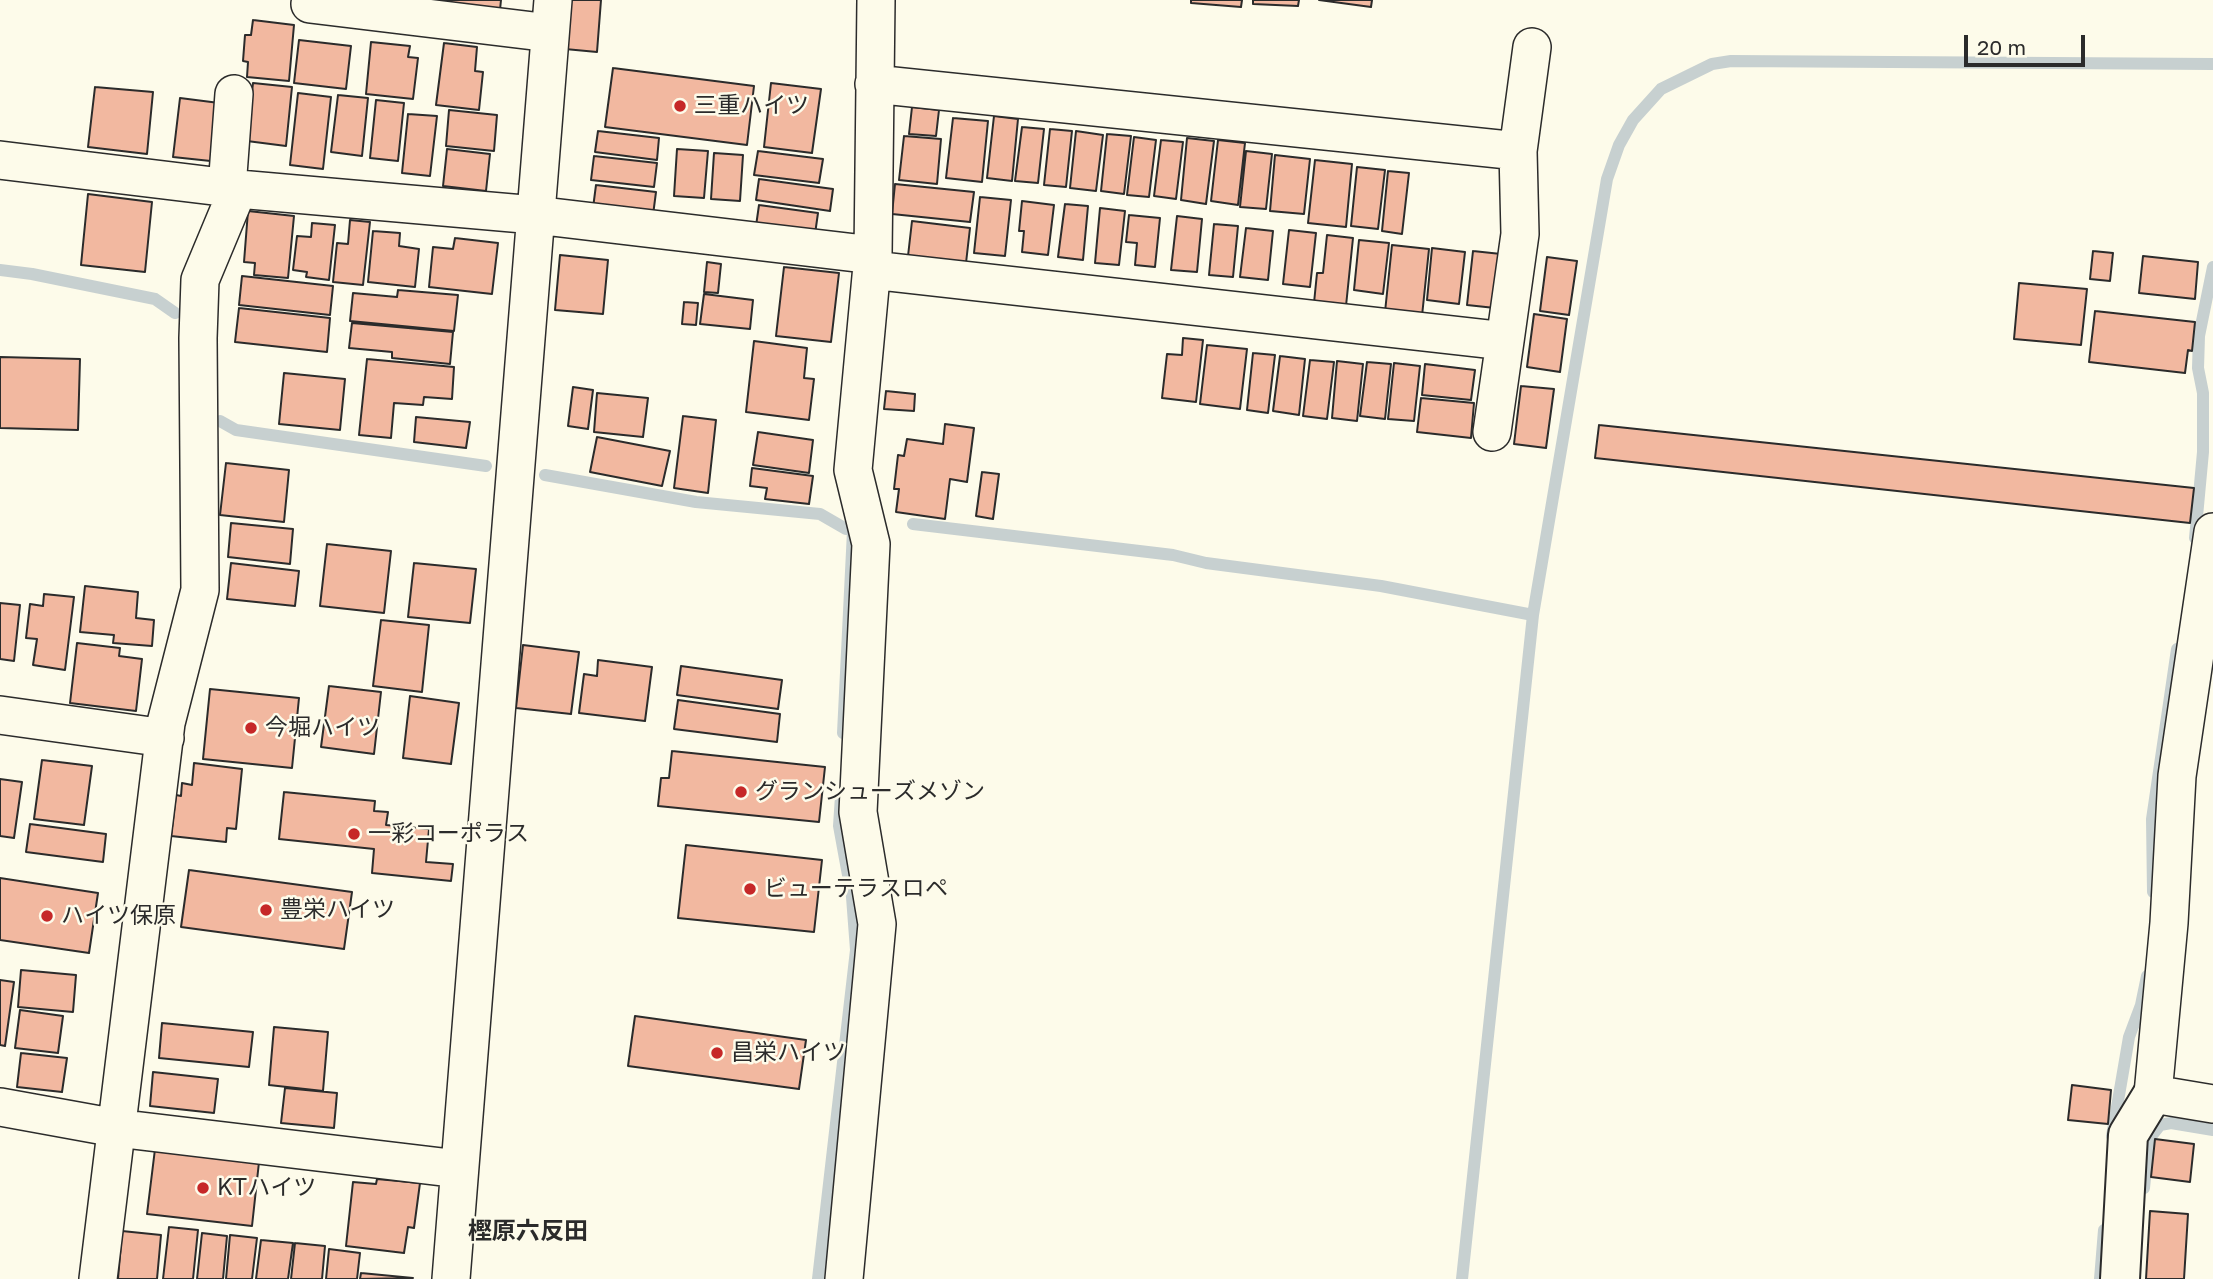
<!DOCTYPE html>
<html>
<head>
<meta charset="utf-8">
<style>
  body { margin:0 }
  #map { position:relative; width:2213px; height:1279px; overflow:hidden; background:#fdfbea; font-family:"Golos Text",sans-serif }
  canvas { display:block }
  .scale { position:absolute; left:1964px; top:35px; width:121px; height:32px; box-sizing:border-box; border:4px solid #2b2b2b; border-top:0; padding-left:9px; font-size:21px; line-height:24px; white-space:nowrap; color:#2b2b2b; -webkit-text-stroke:5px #fdfbea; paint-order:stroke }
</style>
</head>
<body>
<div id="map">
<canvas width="2213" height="1279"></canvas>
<div class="scale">20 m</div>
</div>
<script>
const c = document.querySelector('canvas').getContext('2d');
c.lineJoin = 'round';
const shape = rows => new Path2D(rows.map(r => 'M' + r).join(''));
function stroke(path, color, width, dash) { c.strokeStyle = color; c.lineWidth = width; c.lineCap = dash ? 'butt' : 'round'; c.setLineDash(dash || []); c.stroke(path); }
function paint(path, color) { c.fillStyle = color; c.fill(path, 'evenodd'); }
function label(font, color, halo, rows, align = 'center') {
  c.font = font + ' "Golos Text","Noto Sans JP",sans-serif'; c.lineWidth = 5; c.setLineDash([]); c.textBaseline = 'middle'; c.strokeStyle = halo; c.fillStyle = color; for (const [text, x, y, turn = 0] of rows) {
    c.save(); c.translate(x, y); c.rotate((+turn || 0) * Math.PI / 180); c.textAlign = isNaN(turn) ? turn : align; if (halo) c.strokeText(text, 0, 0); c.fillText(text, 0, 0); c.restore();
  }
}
const stream = shape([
  [0,270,32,274,155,299,175,313],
  [220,421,236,430,486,466],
  [545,475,696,502,820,514,846,529],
  [913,524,1173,555,1206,563,1381,586,1533,615],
  [2195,538,2203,452,2203,393,2198,368,2199,336,2213,267],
  [843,733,853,531],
  [2153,892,2152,819,2177,649],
  [2112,1136,2129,1037,2141,1005,2147,976],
  [2144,1188,2149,1139,2160,1125,2171,1123,2213,1130],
  [818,1279,856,950,852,897,839,826,841,796],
  [1462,1279,1533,615,1607,179,1619,145,1633,120,1661,89,1712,64,1731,61,2213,64],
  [2100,1279,2104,1230]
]);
const building = shape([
  [427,0,501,0,500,10,427,0],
  [570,0,601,0,597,52,565,49,570,0],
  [1191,0,1242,0,1241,7,1191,3,1191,0],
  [1253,0,1299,0,1298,6,1253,4,1253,0],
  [1319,0,1372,0,1371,7,1319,0],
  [253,20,294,25,289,81,247,77,248,62,243,61,245,35,251,35,253,20],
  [299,40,351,46,346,89,294,83,299,40],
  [371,42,410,46,408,57,418,58,413,99,366,94,371,42],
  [444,43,477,47,475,71,483,72,479,110,436,105,444,43],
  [613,68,754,86,747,145,605,127,613,68],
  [253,83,292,87,286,146,247,141,253,83],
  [771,83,821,89,812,153,764,147,771,83],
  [95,87,153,92,147,154,88,147,95,87],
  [298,93,331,97,323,169,290,165,298,93],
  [338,95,368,98,362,156,331,152,338,95],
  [180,98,227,104,220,162,173,157,180,98],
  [376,100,404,103,398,161,370,158,376,100],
  [912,107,939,110,936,136,909,134,912,107],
  [449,110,497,115,494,151,446,146,449,110],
  [408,114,437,116,430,176,402,173,408,114],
  [994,116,1018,119,1012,181,987,178,994,116],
  [953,118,988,121,982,182,946,178,953,118],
  [1022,127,1044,129,1038,183,1015,181,1022,127],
  [1050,129,1072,131,1066,187,1044,185,1050,129],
  [598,131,659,138,657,160,595,152,598,131],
  [1076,131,1103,135,1096,191,1070,188,1076,131],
  [1107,134,1131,136,1124,194,1101,191,1107,134],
  [904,136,941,139,937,184,899,180,904,136],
  [1134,137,1156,140,1149,197,1127,195,1134,137],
  [1187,138,1214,141,1206,204,1181,200,1187,138],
  [1161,140,1183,142,1176,199,1154,196,1161,140],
  [1218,140,1245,143,1238,205,1211,201,1218,140],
  [447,149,490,154,486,191,443,186,447,149],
  [677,149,708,151,704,198,674,196,677,149],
  [758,151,823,159,819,183,754,175,758,151],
  [1246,151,1272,154,1266,209,1240,207,1246,151],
  [714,153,743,155,740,201,711,199,714,153],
  [1275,155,1310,159,1304,214,1270,211,1275,155],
  [594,156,657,163,654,187,591,180,594,156],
  [1315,160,1352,164,1346,227,1308,223,1315,160],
  [1357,167,1385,170,1378,229,1351,226,1357,167],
  [1388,171,1409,173,1402,234,1382,231,1388,171],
  [759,179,833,189,830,211,756,200,759,179],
  [895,184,974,192,970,222,892,214,895,184],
  [596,185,656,192,653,215,593,208,596,185],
  [88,194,152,202,145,272,81,265,88,194],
  [980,197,1011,200,1005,256,974,253,980,197],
  [1022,201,1054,205,1048,255,1022,252,1024,231,1019,231,1022,201],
  [1065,204,1088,206,1083,260,1058,257,1065,204],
  [759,205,818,213,815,234,756,226,759,205],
  [1100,208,1125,211,1119,265,1095,263,1100,208],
  [248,211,294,216,288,278,254,275,255,263,244,262,248,211],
  [1129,215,1160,218,1155,267,1135,265,1137,243,1126,242,1129,215],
  [1177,216,1202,219,1197,272,1171,270,1177,216],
  [350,220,370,222,363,285,333,282,337,243,348,244,350,220],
  [912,221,970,228,966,263,908,256,912,221],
  [312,223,335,225,329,280,306,277,307,272,293,270,297,236,311,237,312,223],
  [1214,224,1238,226,1233,277,1209,275,1214,224],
  [1246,228,1273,231,1268,280,1240,277,1246,228],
  [1289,230,1316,233,1310,287,1283,284,1289,230],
  [373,231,400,233,399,246,419,249,415,287,368,282,373,231],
  [1327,235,1353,238,1346,306,1314,303,1317,273,1323,273,1327,235],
  [455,238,498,243,492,294,429,287,433,247,453,249,455,238],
  [1359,240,1389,243,1383,294,1354,290,1359,240],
  [1392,245,1429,249,1422,316,1385,312,1392,245],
  [1432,248,1465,252,1459,304,1427,300,1432,248],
  [1473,251,1501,254,1495,308,1467,305,1473,251],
  [2093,251,2113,253,2110,281,2090,279,2093,251],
  [560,255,608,260,603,314,555,310,560,255],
  [2143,256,2198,262,2195,299,2139,293,2143,256],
  [1547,257,1577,261,1569,315,1540,311,1547,257],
  [707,262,721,264,718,293,704,292,707,262],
  [784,267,839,273,831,342,776,336,784,267],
  [242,276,333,286,330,315,239,305,242,276],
  [2019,283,2087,289,2081,345,2014,339,2019,283],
  [398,290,458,295,454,331,350,321,353,293,397,297,398,290],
  [704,294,753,300,750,329,700,324,704,294],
  [684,302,698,303,696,325,682,324,684,302],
  [239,308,330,318,327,352,235,342,239,308],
  [2095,311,2195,322,2192,351,2188,350,2185,373,2089,362,2095,311],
  [1534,314,1567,319,1560,372,1527,367,1534,314],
  [352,323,453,332,450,364,392,358,392,352,349,348,352,323],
  [1183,338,1203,340,1196,402,1162,398,1167,354,1182,355,1183,338],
  [754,341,807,348,804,378,814,379,809,420,746,412,754,341],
  [1207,345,1247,349,1240,409,1200,404,1207,345],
  [1253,353,1275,355,1268,413,1247,410,1253,353],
  [1280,356,1305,359,1299,415,1273,411,1280,356],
  [0,357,80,359,78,430,0,428,0,357],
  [367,359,454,367,452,399,424,397,423,405,394,403,391,438,359,435,367,359],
  [1310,360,1334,362,1327,419,1303,416,1310,360],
  [1337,361,1363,364,1357,421,1332,418,1337,361],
  [1367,362,1391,364,1385,419,1360,416,1367,362],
  [1394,363,1420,366,1414,421,1388,419,1394,363],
  [1425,364,1475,370,1471,400,1422,395,1425,364],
  [284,373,345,379,340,430,279,424,284,373],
  [1521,386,1554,389,1546,448,1514,444,1521,386],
  [573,387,593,390,588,429,568,426,573,387],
  [886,391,915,394,914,411,884,409,886,391],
  [597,393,648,398,643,437,594,432,597,393],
  [1421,398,1474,403,1471,438,1417,432,1421,398],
  [683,416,716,420,708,493,674,488,683,416],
  [416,417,470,422,466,448,414,442,416,417],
  [945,424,974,428,967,482,950,479,945,519,896,512,899,489,894,489,898,455,904,456,907,439,943,444,945,424],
  [1599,425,2194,488,2190,523,1595,458,1599,425],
  [758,432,813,440,809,473,753,465,758,432],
  [597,437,670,451,662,486,590,472,597,437],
  [226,463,289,470,284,522,220,515,226,463],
  [752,468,813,476,809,504,765,499,767,488,750,486,752,468],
  [982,472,999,474,993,519,976,516,982,472],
  [231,523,293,529,290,564,228,557,231,523],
  [327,544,391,551,384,613,320,606,327,544],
  [231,563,299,571,295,606,227,599,231,563],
  [414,563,476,569,470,623,408,617,414,563],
  [85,586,138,592,136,618,154,620,152,646,113,643,114,635,80,632,85,586],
  [44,594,74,597,65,670,33,665,37,639,26,638,30,604,43,606,44,594],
  [0,603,20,605,14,661,0,659,0,603],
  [381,620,429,625,422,692,373,686,381,620],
  [77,643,120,648,119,656,142,659,136,711,70,703,77,643],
  [523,645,579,652,571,714,516,708,523,645],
  [598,660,652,667,645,721,579,713,584,674,597,676,598,660],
  [681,666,782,680,778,709,677,695,681,666],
  [329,686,381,692,374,754,321,747,329,686],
  [210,689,299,698,292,768,203,759,210,689],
  [410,696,459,703,451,764,403,758,410,696],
  [678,700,780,714,777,742,674,729,678,700],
  [672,751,825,767,819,822,658,806,661,778,669,778,672,751],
  [42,760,92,766,84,825,34,819,42,760],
  [194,763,242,769,236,829,227,828,226,842,171,836,176,795,181,796,182,783,192,785,194,763],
  [0,779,22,782,14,838,0,836,0,779],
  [284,792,375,801,374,811,388,812,386,825,429,829,426,862,453,864,451,881,372,873,374,849,279,839,284,792],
  [30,824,106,834,103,862,26,852,30,824],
  [686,845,822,860,814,932,678,918,686,845],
  [189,870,352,892,344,949,181,927,189,870],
  [0,878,98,893,89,953,0,940,0,878],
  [21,970,76,975,73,1012,18,1007,21,970],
  [0,980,14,982,5,1046,0,1045,0,980],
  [20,1010,63,1016,58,1053,15,1048,20,1010],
  [635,1016,806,1040,799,1089,628,1066,635,1016],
  [162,1023,253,1032,249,1067,159,1058,162,1023],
  [274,1027,328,1032,323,1091,269,1085,274,1027],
  [21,1053,67,1058,62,1092,17,1087,21,1053],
  [153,1072,218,1079,214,1113,150,1106,153,1072],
  [2072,1085,2111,1090,2108,1124,2068,1120,2072,1085],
  [285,1088,337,1093,334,1128,281,1123,285,1088],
  [2155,1139,2194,1144,2190,1182,2151,1177,2155,1139],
  [155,1149,259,1162,252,1226,147,1214,155,1149],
  [377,1179,420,1183,414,1228,408,1227,404,1253,346,1246,353,1182,376,1184,377,1179],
  [2150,1211,2188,1214,2184,1279,2146,1279,2150,1211],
  [169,1227,198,1230,193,1279,163,1279,169,1227],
  [122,1231,161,1235,157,1279,118,1279,122,1231],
  [202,1233,227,1236,223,1279,197,1279,202,1233],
  [230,1235,257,1238,252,1279,226,1279,230,1235],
  [261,1240,293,1243,288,1279,256,1279,261,1240],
  [295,1243,325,1246,322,1279,291,1279,295,1243],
  [329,1249,360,1253,357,1279,326,1279,329,1249],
  [361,1273,413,1278,360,1279,361,1273]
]);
const minor = shape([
  [310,4,550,33],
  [1518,151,1532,47],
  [0,160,238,189,535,215,873,255],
  [227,188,234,94],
  [872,270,1505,341,1520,234,1518,151,874,84],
  [1492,432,1505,341],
  [2213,532,2177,776,2169,923,2153,1094,2213,1104],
  [0,715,165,738],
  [0,1107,116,1128,459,1169],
  [98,1279,166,723,200,590,198,338,200,280,238,189],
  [451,1279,553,0],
  [844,1279,877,924,858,812,871,544,853,470,873,255,876,0]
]);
const tertiary = shape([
  [2120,1279,2128,1135,2153,1094]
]);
const markers = [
  [680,106,7,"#c62828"],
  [251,728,7,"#c62828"],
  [741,792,7,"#c62828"],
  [354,834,7,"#c62828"],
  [750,889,7,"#c62828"],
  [266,910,7,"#c62828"],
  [47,916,7,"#c62828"],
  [717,1053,7,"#c62828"],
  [203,1188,7,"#c62828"]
];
const poiNames = [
  ["三重ハイツ",694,106],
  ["今堀ハイツ",265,728],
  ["グランシューズメゾン",755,792],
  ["一彩コーポラス",368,834],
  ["ビューテラスロペ",764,889],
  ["豊栄ハイツ",280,910],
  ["ハイツ保原",61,916],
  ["昌栄ハイツ",731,1053],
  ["KTハイツ",217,1188]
];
const neighbourhoodNames = [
  ["樫原六反田",528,1231]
];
stroke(stream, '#c7d0d0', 12);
paint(building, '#f2b8a0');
stroke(building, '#2b2b2b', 2);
stroke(minor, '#2b2b2b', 40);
stroke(tertiary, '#2b2b2b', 42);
stroke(minor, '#fdfbea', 37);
stroke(tertiary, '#fdfbea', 38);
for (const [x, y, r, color] of markers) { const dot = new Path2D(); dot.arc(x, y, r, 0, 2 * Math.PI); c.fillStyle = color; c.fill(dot); stroke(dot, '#fdfbea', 2.5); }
label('23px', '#2b2b2b', '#fdfbea', poiNames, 'left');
label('bold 24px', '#2b2b2b', '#fdfbea', neighbourhoodNames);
</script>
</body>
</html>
